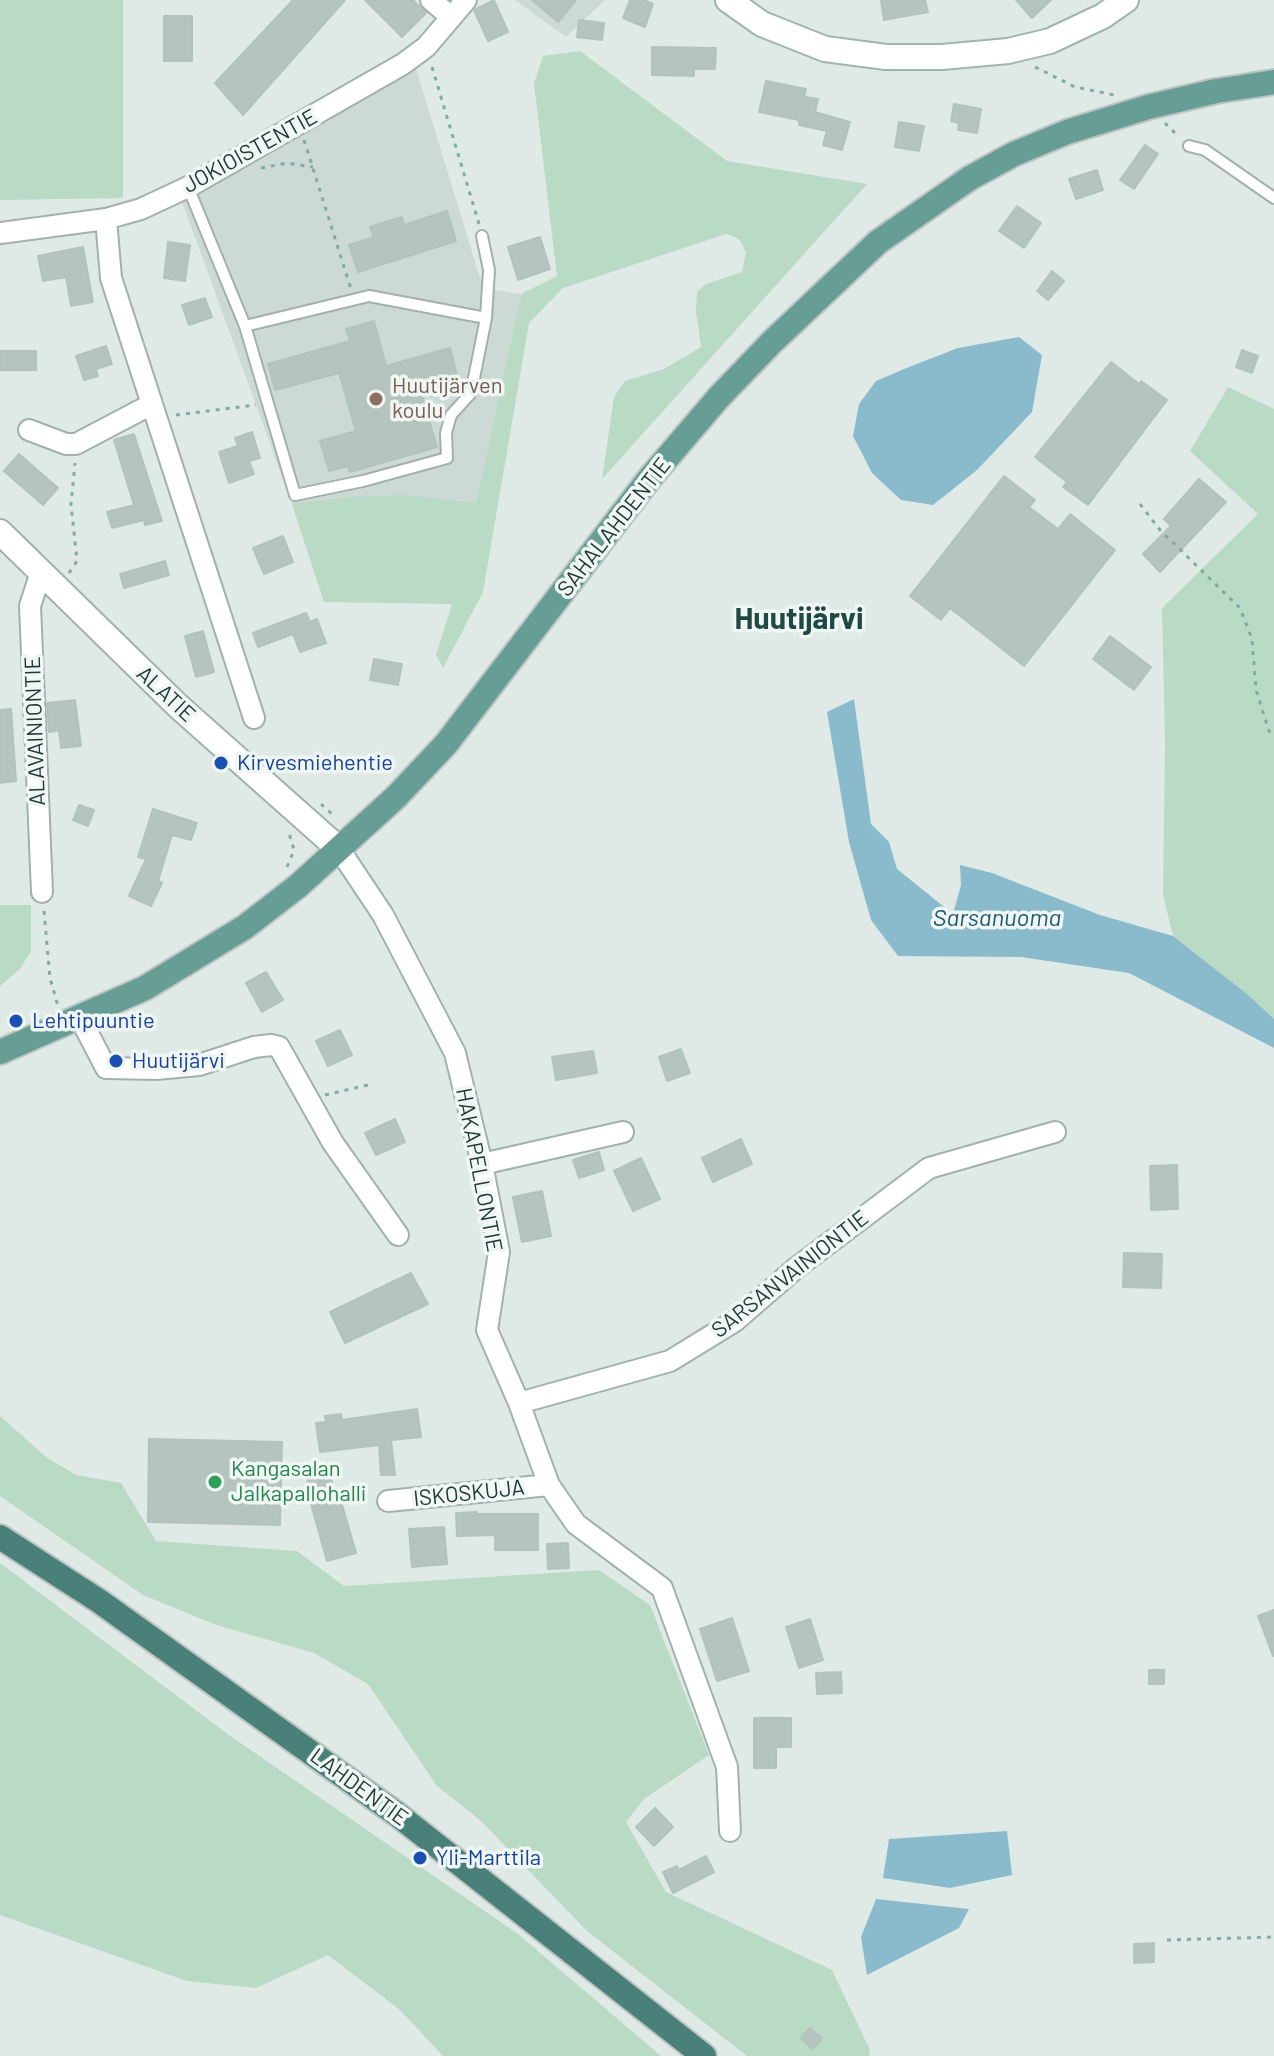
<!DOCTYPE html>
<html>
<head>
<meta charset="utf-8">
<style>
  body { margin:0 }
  canvas { display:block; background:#dfeae6 }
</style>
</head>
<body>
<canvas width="1274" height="2056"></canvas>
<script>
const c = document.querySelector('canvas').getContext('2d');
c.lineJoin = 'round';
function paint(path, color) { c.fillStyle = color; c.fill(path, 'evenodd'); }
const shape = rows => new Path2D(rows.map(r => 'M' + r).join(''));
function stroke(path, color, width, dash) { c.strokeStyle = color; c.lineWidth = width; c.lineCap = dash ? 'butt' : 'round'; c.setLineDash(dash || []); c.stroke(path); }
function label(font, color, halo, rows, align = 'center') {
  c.font = font + ' Barlow,sans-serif'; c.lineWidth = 7; c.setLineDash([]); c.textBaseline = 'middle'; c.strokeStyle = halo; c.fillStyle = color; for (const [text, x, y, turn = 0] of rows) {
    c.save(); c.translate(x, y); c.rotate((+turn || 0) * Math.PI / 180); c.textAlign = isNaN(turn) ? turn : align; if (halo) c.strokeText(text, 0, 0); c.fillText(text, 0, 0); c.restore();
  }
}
const built = shape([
  [515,0,605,0,566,37],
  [415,65,483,288,521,294,462,568,324,602,292,504,181,199]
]);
const green = shape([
  [0,0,123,0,123,198,0,200],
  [580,51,727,161,867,184,602,479,614,397,625,381,664,369,701,347,696,312,697,292,706,284,742,272,746,252,739,239,726,234,563,288,529,323,483,592,443,668,436,655,452,604,324,602,292,504,349,497,404,495,476,503,521,294,557,276,534,84,543,56],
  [1228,387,1274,409,1274,1019,1247,994,1173,936,1163,895,1165,741,1162,608,1258,514,1190,451],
  [0,905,31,905,31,951,20,969,0,986],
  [0,1416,46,1457,76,1475,121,1483,156,1541,297,1551,344,1586,599,1570,650,1605,709,1755,644,1799,626,1822,666,1892,832,1970,869,2048,870,2056,747,2056,587,1931,480,1820,437,1786,368,1684,314,1653,216,1625,143,1595,0,1496],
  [0,1563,229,1735,518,1934,661,2056,443,2056,400,2010,328,1955,256,1988,187,1981,0,1915]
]);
const water = shape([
  [1019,337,1042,355,1032,412,977,470,933,505,901,500,872,473,853,436,859,404,876,381,909,367,958,348],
  [854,699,871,824,889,842,897,869,953,914,961,885,960,865,992,873,1100,915,1173,936,1247,994,1274,1019,1274,1048,1129,973,1021,957,898,956,871,920,849,842,827,712],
  [1007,1831,1012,1875,950,1888,883,1878,889,1839],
  [876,1899,969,1909,959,1928,867,1975,861,1937]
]);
const building = shape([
  [293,0,345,0,243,115,215,83,293,0],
  [365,0,413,0,426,13,402,37,365,0],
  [494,0,508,32,488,41,474,10,494,0],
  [532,0,576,0,558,22,532,0],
  [630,0,644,0,653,4,645,27,623,18,630,0],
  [881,0,925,0,928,12,884,20,881,0],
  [1016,0,1051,0,1032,18,1016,0],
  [164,16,192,16,192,61,164,61,164,16],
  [579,20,604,23,602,40,577,37,579,20],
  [652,47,716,48,715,69,694,69,694,76,652,75,652,47],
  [766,81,806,89,804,97,818,99,815,112,850,122,842,150,823,145,827,131,799,125,799,120,759,112,766,81],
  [954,104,981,109,977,133,958,130,959,123,951,121,954,104],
  [899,122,924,126,919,151,895,147,899,122],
  [1145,145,1158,154,1134,189,1120,180,1145,145],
  [1097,170,1103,190,1076,199,1069,179,1097,170],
  [1017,206,1041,223,1024,248,999,231,1017,206],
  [447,211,456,241,358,272,349,245,374,237,370,227,402,217,404,225,447,211],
  [540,237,550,269,518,280,508,247,540,237],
  [168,242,190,245,185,281,164,278,168,242],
  [83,247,93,302,71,306,66,277,43,281,38,256,83,247],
  [1052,271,1064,281,1048,300,1037,291,1052,271],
  [205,298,212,317,189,325,182,305,205,298],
  [374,321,386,366,450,348,457,375,419,386,437,447,350,472,348,466,329,471,320,441,356,431,339,373,275,390,268,364,350,341,346,329,374,321],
  [106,346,112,364,96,369,98,376,84,380,76,356,106,346],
  [1242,350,1258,356,1252,373,1236,367,1242,350],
  [0,351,36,351,36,370,0,370,0,351],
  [1111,362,1139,384,1141,381,1167,400,1088,505,1063,487,1067,482,1035,457,1111,362],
  [252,432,260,458,249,461,254,474,229,483,219,452,238,446,235,438,252,432],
  [134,434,162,521,145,525,144,520,112,528,107,512,134,505,114,440,134,434],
  [19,454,58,488,43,505,4,471,19,454],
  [1004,476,1035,500,1029,507,1058,529,1070,514,1115,550,1024,666,950,608,941,620,910,596,1004,476],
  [1199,479,1226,502,1160,572,1143,554,1171,526,1164,519,1199,479],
  [283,536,293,562,264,574,253,548,283,536],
  [165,561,169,575,124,588,120,574,165,561],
  [306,613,310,622,317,619,326,643,300,652,293,634,258,647,253,633,306,613],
  [203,631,214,672,196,677,185,636,203,631],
  [1110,636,1151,667,1134,690,1093,659,1110,636],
  [374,659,402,664,398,685,370,680,374,659],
  [75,700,81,746,61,748,59,730,49,732,47,703,75,700],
  [11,709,16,781,0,783,0,710,11,709],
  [79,805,94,810,88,826,73,820,79,805],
  [153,809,197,823,191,840,172,835,158,881,162,883,151,906,129,896,146,859,138,857,153,809],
  [266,972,283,1000,262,1012,246,983,266,972],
  [340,1030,352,1055,328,1066,316,1041,340,1030],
  [681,1049,690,1073,667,1081,659,1057,681,1049],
  [593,1051,597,1073,556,1080,552,1057,593,1051],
  [395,1119,405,1142,376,1155,365,1133,395,1119],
  [741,1139,752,1164,713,1182,702,1158,741,1139],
  [599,1152,604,1170,579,1178,573,1160,599,1152],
  [641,1158,660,1199,633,1211,614,1171,641,1158],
  [1177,1165,1178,1209,1151,1210,1150,1166,1177,1165],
  [542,1191,551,1236,522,1242,513,1197,542,1191],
  [1124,1253,1162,1254,1161,1288,1123,1287,1124,1253],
  [411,1273,428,1304,345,1343,330,1312,411,1273],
  [417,1409,421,1437,391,1440,395,1475,381,1475,379,1445,320,1452,316,1423,326,1422,325,1416,341,1414,342,1420,417,1409],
  [149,1439,282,1442,280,1525,148,1522,149,1439],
  [330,1463,334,1503,341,1501,356,1553,327,1561,309,1497,306,1466,330,1463],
  [477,1512,477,1514,538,1514,538,1550,495,1550,495,1535,457,1536,456,1513,477,1512],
  [444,1527,447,1564,412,1567,409,1529,444,1527],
  [568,1543,569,1568,548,1569,547,1544,568,1543],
  [1274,1610,1274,1656,1273,1656,1258,1616,1274,1610],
  [732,1618,749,1671,717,1681,700,1629,732,1618],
  [810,1619,823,1660,799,1668,786,1627,810,1619],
  [1149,1670,1164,1670,1164,1684,1149,1684,1149,1670],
  [841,1672,842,1693,817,1694,816,1673,841,1672],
  [754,1718,791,1718,791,1747,776,1747,776,1768,754,1768,754,1718],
  [655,1808,673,1827,654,1846,636,1827,655,1808],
  [706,1856,714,1872,673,1893,663,1872,677,1866,679,1870,706,1856],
  [1154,1943,1154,1962,1134,1963,1134,1944,1154,1943],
  [810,2028,822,2038,813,2049,801,2038,810,2028]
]);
const path = shape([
  [432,67,479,224],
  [1035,67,1075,87,1114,95],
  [1165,123,1179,137],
  [304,140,351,289],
  [261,168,287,163,313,167],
  [176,415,256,405],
  [1140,504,1160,530,1240,608,1252,639,1256,690,1269,731,1274,736],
  [69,573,77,561,71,504,75,463],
  [321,804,332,814],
  [287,867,294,850,289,833],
  [44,911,50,978,58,1006],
  [325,1095,368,1085],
  [1167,1940,1274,1937]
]);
const service = shape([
  [1189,146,1205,150,1274,198],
  [188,187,245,326,295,495,363,481,447,458,446,433,451,415,471,393,486,318,489,270,482,236],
  [245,326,369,296,486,318]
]);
const minor = shape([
  [431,0,451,17],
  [106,219,111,278,254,718],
  [0,233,106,219,141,209,188,187,403,64,426,47,466,0],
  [29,430,66,444,76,444,152,404],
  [41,572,30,606,42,892],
  [339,849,383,915,455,1053,482,1164,499,1252,487,1330,519,1403,549,1485,576,1524,662,1588,727,1767,730,1831],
  [80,1018,106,1068,156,1069,199,1065,254,1047,271,1045,279,1047,333,1143,398,1235],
  [482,1164,623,1132],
  [519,1403,670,1361,735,1321,796,1268,929,1168,1055,1132],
  [388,1501,549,1485]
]);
const tertiary = shape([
  [0,532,178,706,339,849]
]);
const secondary = shape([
  [728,0,762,24,825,49,886,57,942,57,1008,51,1050,41,1103,16,1126,0]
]);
const primary = shape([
  [0,1052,145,988,245,927,298,886,396,797,446,744,649,479,719,397,772,342,878,242,970,178,1014,154,1067,132,1148,107,1216,91,1274,82]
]);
const trunk = shape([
  [0,1537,99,1601,398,1815,704,2056]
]);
const markers = [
  [376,399,8,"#8d6e63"],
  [221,763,8,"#1a4fb4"],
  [16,1021,8,"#1a4fb4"],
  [116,1061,8,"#1a4fb4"],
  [215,1482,8,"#2e9e5b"],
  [420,1858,8,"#1a4fb4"]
];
const streetNames = [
  ["JOKIOISTENTIE",250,151,-29],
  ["SAHALAHDENTIE",614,527,-52],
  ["ALATIE",166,694,43],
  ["ALAVAINIONTIE",35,731,-92],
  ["HAKAPELLONTIE",479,1170,79],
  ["SARSANVAINIONTIE",790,1274,-38],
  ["ISKOSKUJA",469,1493,-6],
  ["LAHDENTIE",359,1787,36]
];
const educationNames = [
  ["Huutijärven",392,386],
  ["koulu",392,411]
];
const transitNames = [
  ["Kirvesmiehentie",237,763],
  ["Lehtipuuntie",32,1021],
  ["Huutijärvi",132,1061],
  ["Yli-Marttila",436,1858]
];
const leisureNames = [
  ["Kangasalan",231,1469],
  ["Jalkapallohalli",231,1494]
];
const waterNames = [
  ["Sarsanuoma",997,918]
];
const districtNames = [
  ["Huutijärvi",799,619]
];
paint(built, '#cdd9d5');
paint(green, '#b9dac5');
paint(water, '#89bbcc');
paint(building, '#b5c4bf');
stroke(building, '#b2c3be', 2);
stroke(service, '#a2b1ad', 14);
stroke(minor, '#a2b1ad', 24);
stroke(tertiary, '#a2b1ad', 28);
stroke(secondary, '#9fb5af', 28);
stroke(primary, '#bcc4c2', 28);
stroke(trunk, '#bcc4c2', 28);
stroke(path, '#81aca3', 3, [4, 6]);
stroke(service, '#fff', 10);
stroke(minor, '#fff', 20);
stroke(tertiary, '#fff', 24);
stroke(secondary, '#fff', 24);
stroke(primary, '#669d95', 24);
stroke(trunk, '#4a807a', 24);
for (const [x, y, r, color] of markers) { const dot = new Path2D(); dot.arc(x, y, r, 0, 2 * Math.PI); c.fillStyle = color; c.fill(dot); stroke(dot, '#eff6f4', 3); }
label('22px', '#213935', '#eff6f4', streetNames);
label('22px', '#785e54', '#eff6f4', educationNames, 'left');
label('22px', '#164399', '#eff6f4', transitNames, 'left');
label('22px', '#27864d', '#eff6f4', leisureNames, 'left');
label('italic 24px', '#1f5a71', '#eff6f4', waterNames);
label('bold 30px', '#1e4944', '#eff6f4', districtNames);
</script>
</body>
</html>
